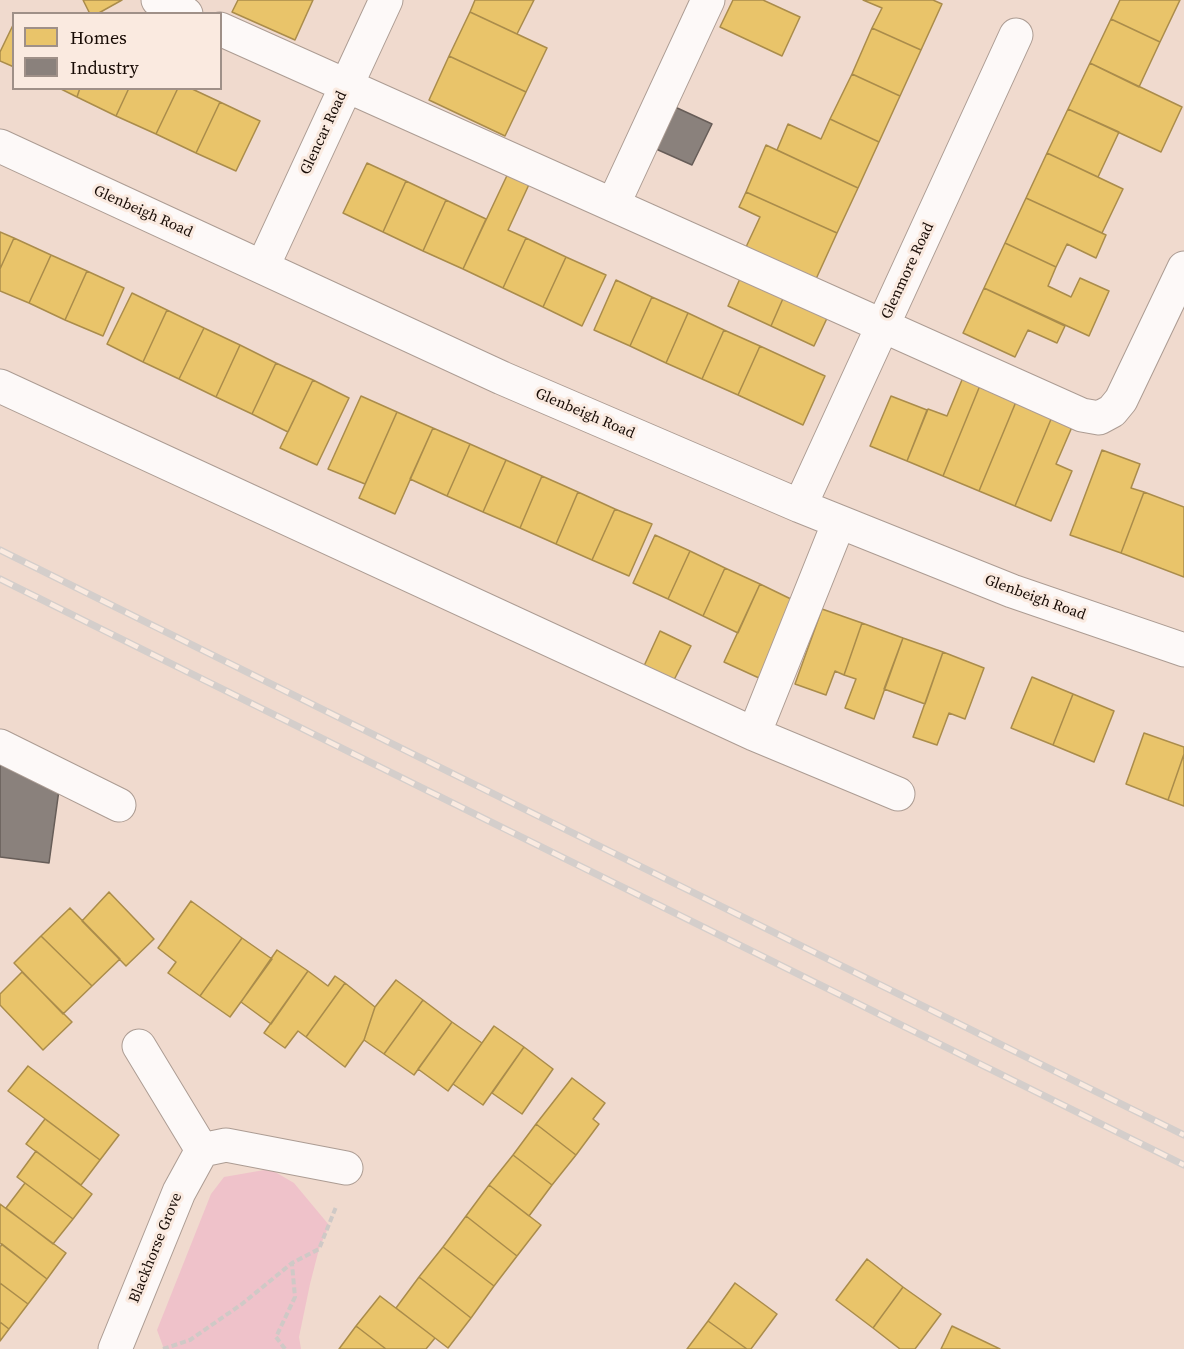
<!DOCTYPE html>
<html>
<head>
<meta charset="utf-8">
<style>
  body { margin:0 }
  #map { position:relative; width:1184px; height:1349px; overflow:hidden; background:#f0dace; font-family:"Source Serif 4",serif }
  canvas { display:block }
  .legend { position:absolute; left:12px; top:12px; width:210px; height:78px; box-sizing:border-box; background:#faeae0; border:2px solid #9f9088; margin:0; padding:8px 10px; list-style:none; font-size:18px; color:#160a04 }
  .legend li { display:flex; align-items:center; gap:12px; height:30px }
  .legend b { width:30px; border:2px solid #9f9088 }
</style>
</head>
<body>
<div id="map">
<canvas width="1184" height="1349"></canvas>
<ul class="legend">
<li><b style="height:16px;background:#e9c46a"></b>Homes</li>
<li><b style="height:16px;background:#8a817c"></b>Industry</li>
</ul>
</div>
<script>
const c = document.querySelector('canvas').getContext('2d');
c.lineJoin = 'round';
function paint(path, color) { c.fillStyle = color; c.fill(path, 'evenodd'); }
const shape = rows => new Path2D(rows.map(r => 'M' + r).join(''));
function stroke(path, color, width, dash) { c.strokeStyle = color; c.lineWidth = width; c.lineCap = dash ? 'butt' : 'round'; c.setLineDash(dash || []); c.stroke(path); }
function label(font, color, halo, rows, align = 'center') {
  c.font = font + ' "Source Serif 4",serif'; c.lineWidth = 6; c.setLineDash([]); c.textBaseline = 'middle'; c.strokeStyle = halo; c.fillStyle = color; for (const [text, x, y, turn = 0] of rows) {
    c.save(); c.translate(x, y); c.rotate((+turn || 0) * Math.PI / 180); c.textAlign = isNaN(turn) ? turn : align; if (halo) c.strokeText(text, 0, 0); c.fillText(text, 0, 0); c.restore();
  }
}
const green = shape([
  [270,1169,294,1183,329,1225,319,1249,310,1284,299,1337,301,1349,164,1349,157,1330,211,1194,224,1177]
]);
const homes = shape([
  [83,0,122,0,97,14,90,14,83,0],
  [238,0,313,0,295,40,232,12,238,0],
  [475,0,534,0,517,34,470,12,475,0],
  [733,0,763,0,800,17,782,56,720,27,733,0],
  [863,0,933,0,942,4,921,50,872,28,882,8,863,0],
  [1120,0,1180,0,1160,42,1111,19,1120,0],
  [470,12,547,48,526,92,449,56,470,12],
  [1111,19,1160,42,1139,87,1090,63,1111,19],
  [14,23,14,67,0,61,0,52,14,23],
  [872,28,921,50,900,96,852,74,872,28],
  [449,56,526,92,505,136,429,100,449,56],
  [1090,63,1182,107,1161,152,1068,109,1090,63],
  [852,74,900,96,879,142,830,119,852,74],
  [59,88,80,88,77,97,59,88],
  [80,88,129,88,116,116,77,97,80,88],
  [129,88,178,88,156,134,116,116,129,88],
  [178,88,190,88,220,102,196,153,156,134,178,88],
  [220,102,260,121,236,171,196,153,220,102],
  [1068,109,1119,132,1098,177,1047,153,1068,109],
  [830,119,879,142,858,188,777,150,788,124,821,139,830,119],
  [766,145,858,188,837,233,746,192,766,145],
  [1047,153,1123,189,1102,233,1026,198,1047,153],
  [367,163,406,181,383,232,343,213,367,163],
  [511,167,532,178,508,230,526,238,503,288,463,269,511,167],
  [406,181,446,200,423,251,383,232,406,181],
  [746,192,837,233,816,279,746,247,760,217,739,207,746,192],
  [1026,198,1106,235,1096,258,1067,244,1056,267,1005,243,1026,198],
  [446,200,486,219,463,269,423,251,446,200],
  [0,232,14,238,0,269,0,232],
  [14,238,51,255,29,303,0,291,0,269,14,238],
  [526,238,566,257,543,307,503,288,526,238],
  [1005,243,1056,267,1048,286,1071,297,1080,278,1109,291,1089,336,984,288,1005,243],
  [51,255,87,271,65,320,29,303,51,255],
  [566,257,606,275,582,326,543,307,566,257],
  [87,271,124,288,103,336,65,320,87,271],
  [742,274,785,294,771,326,728,306,742,274],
  [616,280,652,297,630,346,594,330,616,280],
  [984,288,1065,326,1057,343,1028,330,1015,357,963,333,984,288],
  [132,293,167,310,143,362,107,344,132,293],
  [785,294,829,314,814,346,771,326,785,294],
  [652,297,688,313,666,363,630,346,652,297],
  [167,310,204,328,179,379,143,362,167,310],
  [688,313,724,330,702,379,666,363,688,313],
  [204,328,240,345,216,397,179,379,204,328],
  [724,330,760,346,738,395,702,379,724,330],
  [240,345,276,363,252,414,216,397,240,345],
  [760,346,825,376,803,425,738,395,760,346],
  [276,363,313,380,288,432,252,414,276,363],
  [964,375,981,383,943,476,907,461,928,409,947,416,964,375],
  [313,380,349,398,317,465,280,448,313,380],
  [981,383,1018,397,979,491,943,476,981,383],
  [361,396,397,412,365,484,328,469,361,396],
  [891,396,927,410,907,461,870,446,891,396],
  [1018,397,1054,412,1015,506,979,491,1018,397],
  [397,412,433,428,395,514,359,498,397,412],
  [1054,412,1075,420,1056,464,1072,471,1051,521,1015,506,1054,412],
  [433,428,470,444,447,496,410,479,433,428],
  [470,444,506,460,483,512,447,496,470,444],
  [1102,450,1140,464,1131,488,1144,492,1121,553,1070,535,1102,450],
  [506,460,542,476,520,528,483,512,506,460],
  [542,476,578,492,556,544,520,528,542,476],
  [578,492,615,509,592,560,556,544,578,492],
  [1144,492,1184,507,1184,577,1121,553,1144,492],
  [615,509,652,524,629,576,592,560,615,509],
  [655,535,690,551,668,599,633,583,655,535],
  [690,551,725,568,703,616,668,599,690,551],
  [725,568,760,584,738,633,703,616,725,568],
  [760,584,795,601,759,678,724,662,760,584],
  [822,609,862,623,844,675,835,671,826,695,795,684,822,609],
  [862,623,903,638,874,719,845,708,856,679,844,675,862,623],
  [660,631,691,646,674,680,644,666,660,631],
  [903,638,943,652,925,704,884,689,903,638],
  [943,652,984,668,965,719,949,713,937,745,913,737,943,652],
  [1032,677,1073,694,1053,745,1011,728,1032,677],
  [1073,694,1114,711,1094,762,1053,745,1073,694],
  [1144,733,1184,747,1184,754,1168,800,1126,784,1144,733],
  [1184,754,1184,806,1168,800,1184,754],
  [109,892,154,939,126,966,82,921,109,892],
  [191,901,242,938,200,996,168,973,176,962,158,948,191,901],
  [70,908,120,959,92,986,41,936,70,908],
  [41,936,92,986,63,1014,14,963,41,936],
  [242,938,272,959,230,1017,200,996,242,938],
  [277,950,308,971,271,1024,241,1002,277,950],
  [308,971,328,986,335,976,345,983,306,1037,298,1031,285,1048,264,1033,308,971],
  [22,972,72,1022,43,1050,0,1005,0,994,22,972],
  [396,980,423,1000,384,1054,364,1040,375,1007,396,980],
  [345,983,375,1007,364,1040,345,1067,306,1037,345,983],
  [423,1000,452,1022,414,1075,384,1054,423,1000],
  [452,1022,482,1043,448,1091,418,1069,452,1022],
  [494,1026,524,1047,483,1105,453,1084,494,1026],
  [524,1047,553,1069,522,1114,492,1093,524,1047],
  [28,1066,119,1135,100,1160,8,1091,28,1066],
  [572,1078,605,1103,593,1119,599,1124,576,1155,536,1124,572,1078],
  [45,1119,100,1160,81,1185,26,1144,45,1119],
  [536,1124,576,1155,552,1185,513,1155,536,1124],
  [36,1151,92,1194,73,1219,17,1177,36,1151],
  [513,1155,552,1185,529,1216,489,1185,513,1155],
  [25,1183,73,1219,53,1244,6,1208,25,1183],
  [489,1185,541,1225,517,1256,466,1216,489,1185],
  [0,1204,66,1253,47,1279,0,1243,0,1204],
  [466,1216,517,1256,494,1286,443,1247,466,1216],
  [2,1244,47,1279,28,1304,0,1283,0,1247,2,1244],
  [443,1247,494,1286,471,1318,419,1277,443,1247],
  [867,1259,903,1287,873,1328,836,1300,867,1259],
  [419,1277,471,1318,448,1348,396,1308,419,1277],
  [0,1283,28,1304,9,1329,0,1322,0,1283],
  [735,1283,777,1314,751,1349,747,1349,708,1321,735,1283],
  [903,1287,941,1314,915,1349,900,1349,873,1328,903,1287],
  [380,1296,435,1338,426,1349,386,1349,356,1326,380,1296],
  [708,1321,747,1349,687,1349,708,1321],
  [0,1322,9,1329,0,1341,0,1322],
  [356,1326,386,1349,339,1349,356,1326],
  [952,1326,1000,1349,941,1349,952,1326]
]);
const industry = shape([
  [675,107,712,124,692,165,656,149,675,107],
  [0,759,59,790,49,863,0,857,0,759]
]);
const path = shape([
  [163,1349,190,1340,242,1304,292,1263,319,1249,336,1207],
  [285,1349,276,1337,295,1297,292,1264]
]);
const minor = shape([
  [158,0,186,14],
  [220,29,1082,415,1099,418,1112,411,1121,400,1184,268],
  [0,146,502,378,800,506,1012,591,1184,650],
  [613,205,708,0],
  [263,266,386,0],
  [0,386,754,734,898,794],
  [800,506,1016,35],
  [754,734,839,522],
  [0,746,119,805],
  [139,1046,202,1150],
  [115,1349,179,1192,202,1150,226,1145,346,1168]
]);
const rail = shape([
  [0,550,1184,1135],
  [0,579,1184,1165]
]);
const streetNames = [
  ["Glencar Road",324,133,-65],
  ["Glenbeigh Road",143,212,24],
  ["Glenmore Road",908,271,-65],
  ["Glenbeigh Road",585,414,23],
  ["Glenbeigh Road",1035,598,20],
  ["Blackhorse Grove",156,1248,-68]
];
paint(green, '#efc2ca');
paint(homes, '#e9c46a');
stroke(homes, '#aa8c4b', 1.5);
paint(industry, '#8a817c');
stroke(industry, '#675d58', 1.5);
stroke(minor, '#ac9c93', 35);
stroke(path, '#cfc9c6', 4, [6, 3]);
stroke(minor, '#fdf9f8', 33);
stroke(rail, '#d4cecb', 7);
stroke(rail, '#faeae0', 4.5, [14]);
label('15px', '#160a04', '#faeae0', streetNames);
</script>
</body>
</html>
